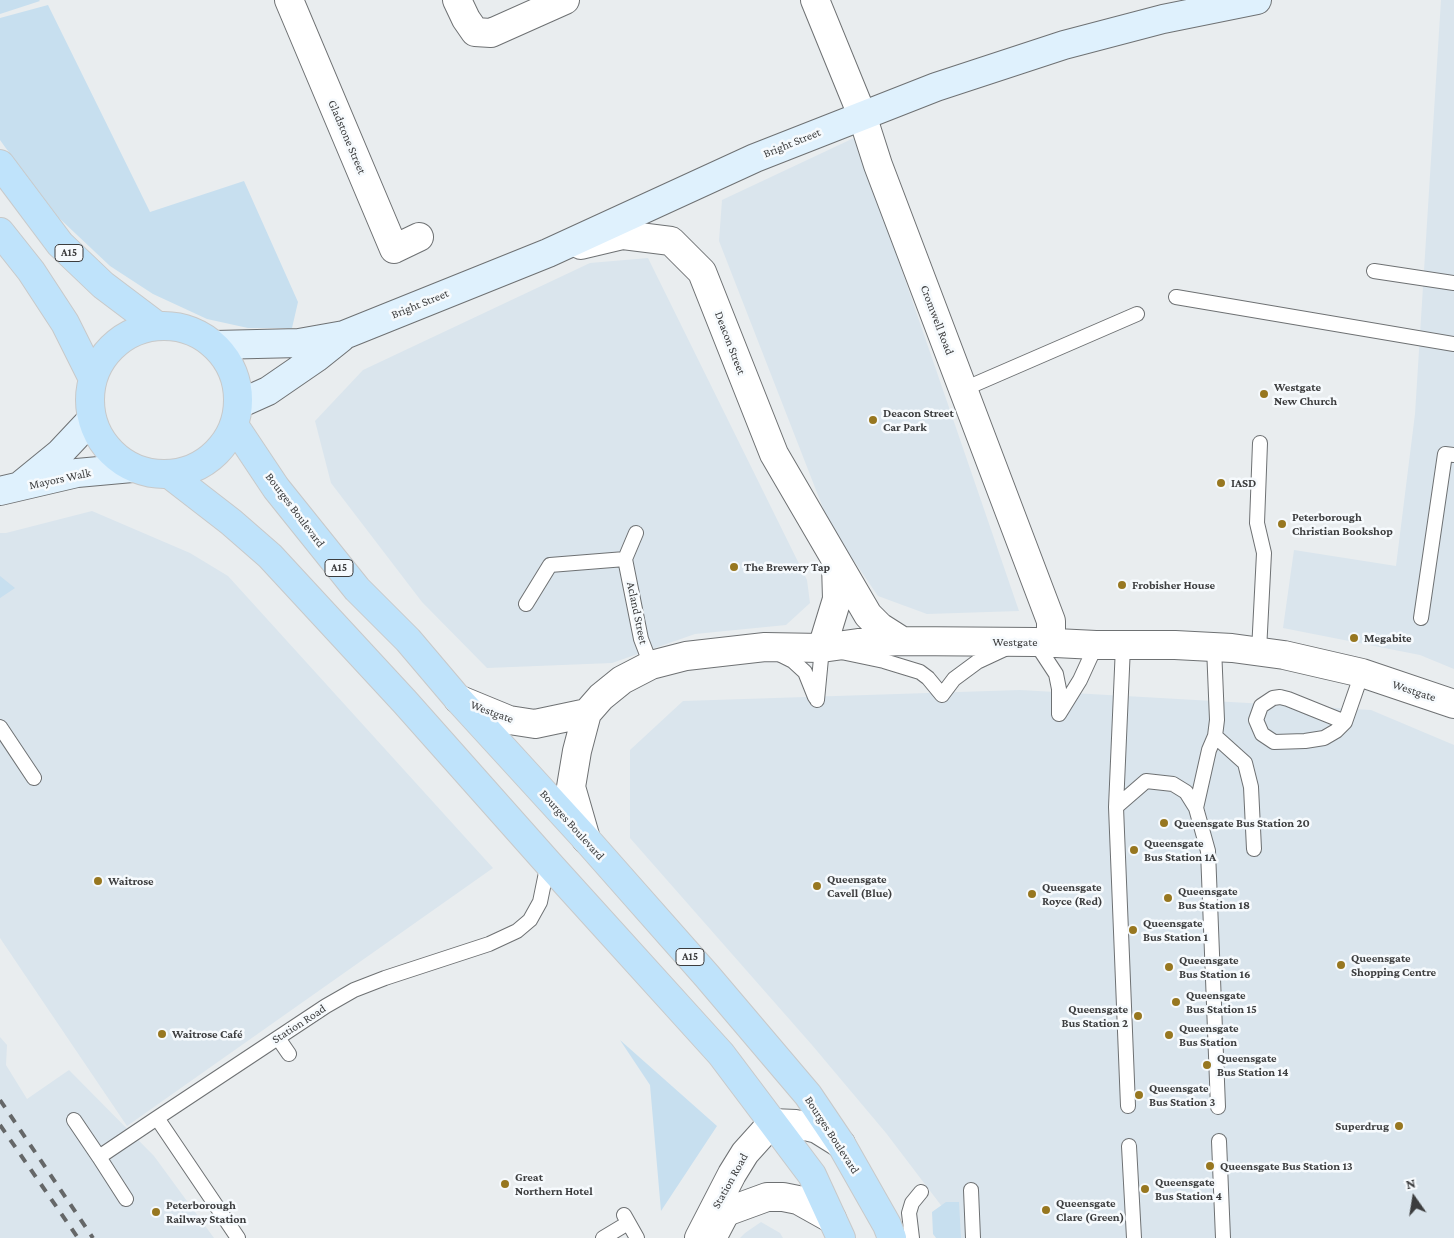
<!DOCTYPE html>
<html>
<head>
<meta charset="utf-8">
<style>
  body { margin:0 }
  #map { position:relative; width:1454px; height:1238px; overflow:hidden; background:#e9edef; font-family:"Crimson Pro",serif }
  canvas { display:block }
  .north { position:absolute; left:1389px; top:1173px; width:50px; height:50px; -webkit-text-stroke:4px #f6fafd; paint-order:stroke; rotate:347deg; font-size:14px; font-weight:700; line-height:20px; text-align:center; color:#3c3d3e }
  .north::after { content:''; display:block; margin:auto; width:18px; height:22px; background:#3c3d3e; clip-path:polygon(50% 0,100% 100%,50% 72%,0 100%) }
</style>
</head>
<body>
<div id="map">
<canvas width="1454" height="1238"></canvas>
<div class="north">N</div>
</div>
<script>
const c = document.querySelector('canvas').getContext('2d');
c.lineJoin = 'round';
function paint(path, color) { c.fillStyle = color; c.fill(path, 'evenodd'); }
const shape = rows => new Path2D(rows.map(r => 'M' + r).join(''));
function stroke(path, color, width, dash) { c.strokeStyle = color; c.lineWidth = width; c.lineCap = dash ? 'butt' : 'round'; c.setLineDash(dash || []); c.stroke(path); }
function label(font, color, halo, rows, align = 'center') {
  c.font = font + ' "Crimson Pro",serif'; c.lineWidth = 5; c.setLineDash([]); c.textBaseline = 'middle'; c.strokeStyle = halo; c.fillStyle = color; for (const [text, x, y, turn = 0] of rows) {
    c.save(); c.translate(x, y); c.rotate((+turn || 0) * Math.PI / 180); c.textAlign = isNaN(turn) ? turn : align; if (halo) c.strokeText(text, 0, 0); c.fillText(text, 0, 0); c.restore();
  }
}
const built = shape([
  [1441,0,1454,0,1454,669,1420,655,1283,628,1294,550,1396,566,1415,414],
  [856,137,1019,611,927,614,878,596,830,526,719,241,722,200],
  [648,258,807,580,810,603,786,625,695,634,612,663,487,668,422,602,331,483,315,421,363,370,590,263],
  [92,511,190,553,228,576,493,868,127,1126,0,938,0,533,6,533],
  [1020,690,1371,710,1454,745,1454,1238,957,1238,956,1225,886,1133,812,1045,630,838,630,750,683,701],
  [0,1037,7,1045,6,1065,27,1099,69,1070,154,1156,214,1238,0,1238],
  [761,1222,780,1233,783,1238,740,1238,745,1233]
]);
const green = shape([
  [0,0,39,0,40,1,0,14],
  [48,5,150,212,244,181,298,302,292,328,248,328,207,319,153,294,110,266,59,218,5,147,0,140,0,18],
  [0,576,15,588,0,598],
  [620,1040,717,1126,661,1211,650,1085],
  [946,1202,959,1202,961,1238,936,1238,933,1234,932,1212]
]);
const lane = shape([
  [1374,271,1454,283],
  [1176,297,1454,344],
  [964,389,1137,314],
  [625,559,641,639,651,665],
  [625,559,636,533],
  [526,604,550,565,625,559],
  [1421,618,1445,454,1454,455],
  [1035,642,1056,674,1059,689,1059,714],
  [1123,646,1116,807,1128,1106],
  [1259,651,1264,553,1257,523,1260,443],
  [777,653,793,661,805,672,815,697],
  [1280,697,1288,699,1345,722,1336,731,1324,738,1305,741,1274,742,1262,734,1256,720,1261,706,1273,698,1280,697],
  [817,700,822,648,884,661,920,672,928,678,942,695,954,679,977,662,1007,648],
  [1059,714,1080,680,1096,645],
  [1345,722,1362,673],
  [0,727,34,778],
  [1215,736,1245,763,1251,787,1254,849],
  [1116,807,1146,781,1173,784,1186,792,1196,808,1208,851,1218,1107],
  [1196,808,1209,750,1215,736,1217,720,1214,647],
  [278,1038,289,1054],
  [74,1120,99,1157,157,1118],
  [1219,1141,1223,1238],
  [1129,1146,1134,1238],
  [99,1157,126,1199],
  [971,1190,973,1238],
  [624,1215,637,1238],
  [238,1238,157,1118,326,1006,354,990,385,978,489,944,517,931,530,920,540,902,548,863],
  [603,1238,628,1223],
  [720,1238,731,1217],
  [912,1238,909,1213,912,1203,921,1192]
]);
const street = shape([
  [289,0,394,249,419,237],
  [457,0,466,19,475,32,491,33,565,0],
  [815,0,862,115,878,165,1051,621,1051,643],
  [581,245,623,235,671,241,702,272,774,454,868,615,880,627,902,641],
  [822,648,837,599,836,564],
  [458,699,509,720,535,724,587,713],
  [586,839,571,787,577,751,587,713,601,697,622,680,651,665,686,656,765,647,822,648,858,643,902,641,1035,642,1096,645,1175,645,1232,648,1284,655,1362,673,1454,704],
  [707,1228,726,1212,767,1197,783,1197,798,1200,832,1219],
  [699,1238,732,1174,745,1153,772,1123,796,1124,817,1129,841,1144]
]);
const secondary = shape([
  [215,345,299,343,344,335,548,253,755,158,936,87,1064,45,1163,19,1257,0],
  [239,404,268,391,316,358,341,338],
  [22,484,60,453,91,420],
  [0,491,77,473,132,468]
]);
const primary = shape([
  [0,164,60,244,103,285,156,325],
  [0,232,31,271,65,323,92,377],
  '90 400a74 74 0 1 1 148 0a74 74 0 1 1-148 0Z',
  [234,425,276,488,357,589,408,640,458,699,586,839,707,976,808,1095,841,1144,887,1225,892,1238],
  [169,474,231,522,270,556,405,702,548,863,721,1054,812,1175,841,1238]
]);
const rail = shape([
  [0,1100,93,1238],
  [0,1125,78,1238]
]);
const markers = [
  [1264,394,5,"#977720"],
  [873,420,5,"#977720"],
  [1221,483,5,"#977720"],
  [1282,524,5,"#977720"],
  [734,567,5,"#977720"],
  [1122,585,5,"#977720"],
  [1354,638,5,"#977720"],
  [1164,823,5,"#977720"],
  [1134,850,5,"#977720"],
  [98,881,5,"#977720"],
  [817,886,5,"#977720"],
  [1032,894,5,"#977720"],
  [1168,898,5,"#977720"],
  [1133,930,5,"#977720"],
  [1341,965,5,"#977720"],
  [1169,967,5,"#977720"],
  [1176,1002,5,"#977720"],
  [1138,1016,5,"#977720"],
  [162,1034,5,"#977720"],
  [1169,1035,5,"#977720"],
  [1207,1065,5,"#977720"],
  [1139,1095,5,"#977720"],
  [1399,1126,5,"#977720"],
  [1210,1166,5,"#977720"],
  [505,1184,5,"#977720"],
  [1145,1189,5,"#977720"],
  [1046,1210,5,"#977720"],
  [156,1212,5,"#977720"]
];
const shields = [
  [69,253,28],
  [339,568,28],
  [690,957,28]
];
const shieldNames = [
  ["A15",69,253],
  ["A15",339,568],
  ["A15",690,957]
];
const streetNames = [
  ["Gladstone Street",347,137,67],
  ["Bright Street",792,143,-22],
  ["Bright Street",420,304,-22],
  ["Cromwell Road",937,320,69],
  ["Deacon Street",730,343,69],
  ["Mayors Walk",60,479,-12],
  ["Bourges Boulevard",295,510,53],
  ["Acland Street",637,613,78],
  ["Westgate",1015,642],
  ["Westgate",1414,691,18],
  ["Westgate",492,712,20],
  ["Bourges Boulevard",572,825,48],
  ["Station Road",299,1024,-33],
  ["Bourges Boulevard",832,1135,57],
  ["Station Road",730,1181,-61]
];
const poiNames = [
  ["Westgate",1274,387],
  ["New Church",1274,401],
  ["Deacon Street",883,413],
  ["Car Park",883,427],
  ["IASD",1231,483],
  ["Peterborough",1292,517],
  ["Christian Bookshop",1292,531],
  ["The Brewery Tap",744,567],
  ["Frobisher House",1132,585],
  ["Megabite",1364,638],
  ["Queensgate Bus Station 20",1174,823],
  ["Queensgate",1144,843],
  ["Bus Station 1A",1144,857],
  ["Queensgate",827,879],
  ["Cavell (Blue)",827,893],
  ["Waitrose",108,881],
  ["Queensgate",1042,887],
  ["Royce (Red)",1042,901],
  ["Queensgate",1178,891],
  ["Bus Station 18",1178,905],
  ["Queensgate",1143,923],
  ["Bus Station 1",1143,937],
  ["Queensgate",1351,958],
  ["Shopping Centre",1351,972],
  ["Queensgate",1179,960],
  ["Bus Station 16",1179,974],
  ["Queensgate",1186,995],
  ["Bus Station 15",1186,1009],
  ["Queensgate",1128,1009,"right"],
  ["Bus Station 2",1128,1023,"right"],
  ["Queensgate",1179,1028],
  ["Bus Station",1179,1042],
  ["Waitrose Café",172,1034],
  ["Queensgate",1217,1058],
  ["Bus Station 14",1217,1072],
  ["Queensgate",1149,1088],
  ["Bus Station 3",1149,1102],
  ["Superdrug",1389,1126,"right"],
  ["Queensgate Bus Station 13",1220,1166],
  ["Great",515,1177],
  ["Northern Hotel",515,1191],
  ["Queensgate",1155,1182],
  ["Bus Station 4",1155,1196],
  ["Queensgate",1056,1203],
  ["Clare (Green)",1056,1217],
  ["Peterborough",166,1205],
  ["Railway Station",166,1219]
];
paint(built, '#dae5ed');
paint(green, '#c7dfef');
stroke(lane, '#6e7173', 16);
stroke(street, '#6e7173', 30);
stroke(secondary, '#6e7173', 30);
stroke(primary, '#c8c9c9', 30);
stroke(lane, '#fff', 14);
stroke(street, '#fff', 28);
stroke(secondary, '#dff1fd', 28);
stroke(primary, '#bfe3fb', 28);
stroke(rail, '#656768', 4, [9, 9]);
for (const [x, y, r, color] of markers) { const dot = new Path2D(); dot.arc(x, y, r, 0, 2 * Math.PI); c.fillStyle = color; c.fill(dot); stroke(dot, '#f6fafd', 2); }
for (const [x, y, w] of shields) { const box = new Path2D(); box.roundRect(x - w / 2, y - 8.5, w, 17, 4); c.fillStyle = '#f6fafd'; c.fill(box); stroke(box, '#3c3d3e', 1); }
label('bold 11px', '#3c3d3e', null, shieldNames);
label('12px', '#3c3d3e', '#f6fafd', streetNames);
label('bold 12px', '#3c3d3e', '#f6fafd', poiNames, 'left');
</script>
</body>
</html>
